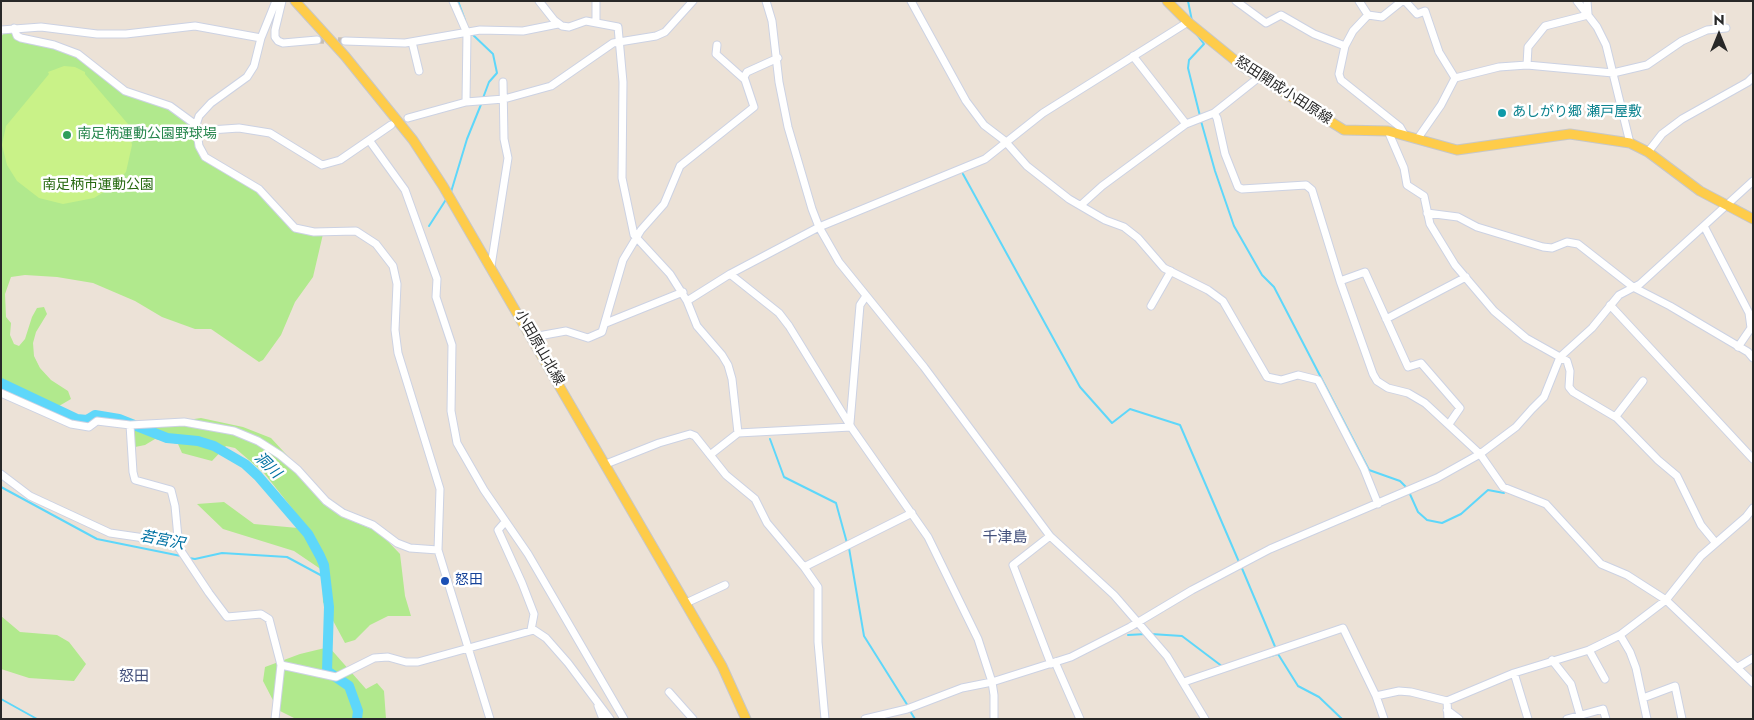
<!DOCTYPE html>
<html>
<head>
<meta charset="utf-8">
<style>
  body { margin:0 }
  #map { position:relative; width:1754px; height:720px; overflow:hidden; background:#ece2d7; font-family:Jost,sans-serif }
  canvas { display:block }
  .frame { position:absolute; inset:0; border:2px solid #282828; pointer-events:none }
  .north { position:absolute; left:1694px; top:10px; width:50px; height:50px; -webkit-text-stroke:4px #fff; paint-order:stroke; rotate:0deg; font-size:14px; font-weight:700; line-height:20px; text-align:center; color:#282828 }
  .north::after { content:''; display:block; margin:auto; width:18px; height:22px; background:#282828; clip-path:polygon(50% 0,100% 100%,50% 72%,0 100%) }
</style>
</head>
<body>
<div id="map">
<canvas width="1754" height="720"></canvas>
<div class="frame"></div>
<div class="north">N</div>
</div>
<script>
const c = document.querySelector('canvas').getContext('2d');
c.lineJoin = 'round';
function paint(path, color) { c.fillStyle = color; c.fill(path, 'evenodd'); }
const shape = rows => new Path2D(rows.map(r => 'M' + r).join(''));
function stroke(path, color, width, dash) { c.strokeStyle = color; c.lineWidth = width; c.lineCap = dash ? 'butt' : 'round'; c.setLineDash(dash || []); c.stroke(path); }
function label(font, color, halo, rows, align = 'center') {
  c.font = font + ' Jost,"Noto Sans JP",sans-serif'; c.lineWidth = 5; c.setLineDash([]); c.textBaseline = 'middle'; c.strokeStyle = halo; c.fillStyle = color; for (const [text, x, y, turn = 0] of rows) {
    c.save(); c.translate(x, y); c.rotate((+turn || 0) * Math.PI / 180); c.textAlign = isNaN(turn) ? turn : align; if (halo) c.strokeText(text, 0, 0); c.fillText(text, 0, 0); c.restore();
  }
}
const green = shape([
  [11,32,73,53,117,89,174,111,191,125,198,151,262,195,292,230,315,236,323,234,313,277,295,302,281,335,263,360,259,362,211,329,195,329,162,317,135,301,93,283,57,277,25,275,11,277,5,294,6,317,11,323,10,335,14,344,19,346,25,339,32,317,37,308,44,307,47,314,36,332,33,343,34,356,40,368,51,380,68,391,71,399,59,406,1,379,1,37,4,33],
  [201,418,243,427,271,438,345,518,379,532,400,554,405,596,411,616,388,616,370,625,355,640,345,643,323,602,322,570,294,551,223,529,197,504,224,502,254,524,298,528,295,512,264,473,235,448,226,446,212,461,182,453,178,444,155,439,145,445,135,447,134,428],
  [1,616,20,632,57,635,69,642,86,664,74,681,29,678,1,669],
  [329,647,366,689,377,683,384,691,386,719,296,719,278,710,263,681,265,667,300,654]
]);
const pitch = shape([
  [64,66,75,67,85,72,85,74,128,124,132,145,126,172,112,187,94,198,63,204,39,198,17,181,7,165,2,145,6,126,49,74,48,72]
]);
const stream = shape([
  [458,1,465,20],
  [1188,1,1192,21],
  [1194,31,1204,44,1189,60,1188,68,1200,116],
  [471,33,493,54,497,73,489,82,483,98],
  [1201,121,1215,171,1234,226,1262,275,1274,287,1369,470,1400,481,1407,488],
  [963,174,1080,387,1112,423,1130,409,1180,425,1239,562],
  [451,192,467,139,482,102],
  [429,226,447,198],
  [770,439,784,477,836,503,847,543],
  [1,487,97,539,181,556],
  [1409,492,1418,512,1427,520,1442,523,1461,514,1488,490,1504,493],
  [849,548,864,636,908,706],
  [189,558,195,559,222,553,287,557,326,578],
  [1241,566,1276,649],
  [1151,634,1182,636,1223,667],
  [1128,635,1146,634],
  [1264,658,1278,654,1298,686,1319,697,1342,719],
  [1,699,37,719],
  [910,711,915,719]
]);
const river = shape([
  [1,383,77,419,87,420,95,415,119,419,167,438,198,441,214,446,245,464,258,476,308,534,320,556,324,565,329,607,327,671,349,686,358,711,357,719]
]);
const minorTunnel = shape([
  [317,40,345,41]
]);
const minor = shape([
  [276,1,261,38,254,66,247,77,211,103,199,116,196,125,199,146,205,157,259,189,295,228,314,232,356,231,376,244,393,266,397,284,395,330,398,353,440,489,438,550,490,719],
  [282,1,275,30,275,37,278,41,283,43,317,40],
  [453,1,467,33,466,102],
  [539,1,554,20,562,26,569,27,586,21,618,27,623,82,622,178,634,235,670,274,687,301,697,326,722,355,728,365,732,379,738,433],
  [596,1,596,22],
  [766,1,772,21,779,82,788,127,812,209,819,227,839,262,924,367,1050,536,1114,595,1167,656,1205,719],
  [911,1,966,101,984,125,1005,141,1027,166,1069,199,1105,220,1124,227,1138,238,1164,268,1208,290,1223,301,1267,377,1281,380,1298,375,1318,380,1364,469,1378,504],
  [1236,1,1266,23,1281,15,1314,34,1345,46],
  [1359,1,1368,15,1382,17,1402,1],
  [1405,1,1417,14,1425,11,1439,52,1455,78],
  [1577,1,1597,27,1606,45,1630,143],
  [1587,1,1588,14],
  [1368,15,1353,31,1345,46,1339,74,1341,80,1400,127,1404,134],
  [14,28,17,36,21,38,54,45,78,54,125,91,170,106,196,125],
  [1,30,41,27,97,34,126,34,195,26,261,38],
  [345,41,405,43,480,30,523,31,558,24],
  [412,42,419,71],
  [717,45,716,54,744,79],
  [1133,56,1186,124],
  [1527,65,1613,73,1647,65,1682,41,1707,30,1726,28],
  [1214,113,1217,118,1225,154,1238,187,1242,189,1306,185,1312,190,1340,281,1373,374,1377,381,1388,388,1408,393,1425,403,1480,454,1503,487,1546,504,1601,564,1627,575,1666,600,1753,683],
  [408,118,466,102,504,99,551,86,613,43,656,36,665,32,693,1],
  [196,131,239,128,270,133,322,165,340,160,391,125],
  [1388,131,1404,168,1407,185,1424,196,1430,224,1455,265,1494,311,1526,338,1567,361,1570,371,1569,387,1573,392,1617,418,1658,460,1677,476,1701,525,1715,542],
  [1418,138,1441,105,1455,78,1499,67,1527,65,1528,47,1545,26,1588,15],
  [369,140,405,190,437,279,436,297,452,345,451,411,457,443,484,490,528,554,624,719],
  [1648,152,1662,134,1682,119,1748,82,1753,77],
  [1081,205,1102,186,1186,124,1214,113,1258,78],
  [1427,213,1458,217,1477,227,1543,247,1552,248,1567,242,1578,244,1633,287,1670,306,1748,352,1753,358],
  [1704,226,1749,313,1751,328,1738,347],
  [491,266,508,158,504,139,503,82],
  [730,274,779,313,789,326,851,427,928,537,978,639,992,682,994,695,994,719],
  [1340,281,1365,272,1408,367,1421,363,1460,408,1449,424],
  [687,301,730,274,819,227,985,159,1043,113,1188,22],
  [1610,305,1753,459],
  [1151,306,1171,271],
  [1386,319,1466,277],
  [606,323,683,292],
  [533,337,566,331,588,338,602,332,623,260,641,230,664,204,680,166,754,107,744,77,747,72,778,58],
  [1,393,71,424,89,427,97,421,130,425,184,422,234,431,258,441,280,455,298,470,326,501,343,513,373,525,397,543,410,548,438,550],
  [1616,416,1643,381],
  [850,423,860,305,866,296],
  [130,425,133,472,135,480,171,490,175,506,179,548,209,593,227,617,261,614,269,619,281,665,275,719],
  [710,455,738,433,851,427],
  [606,464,659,443,690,434,695,436,726,475,755,499,767,523,804,567,818,587,818,642,825,719],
  [1,474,30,496,110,533,179,543],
  [505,522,498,530,522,583,534,614,531,630],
  [1050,536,1013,565,1051,664],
  [804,567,912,513],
  [686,603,725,585],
  [1620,635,1630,652,1636,668,1647,719],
  [1589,650,1605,679],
  [1552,660,1571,684,1580,715],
  [1055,662,1080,719],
  [281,665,336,677,374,658,388,657,406,662,418,662,534,630,546,638,568,663,610,719],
  [1738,667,1753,658],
  [1514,673,1528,719],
  [1184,682,1343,628,1376,696,1384,719],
  [669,692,693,719],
  [1376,696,1399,691,1411,692,1447,701,1514,673,1589,650,1620,635,1666,600,1701,556,1746,517,1753,508],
  [1643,698,1675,686,1682,719],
  [1447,701,1448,719],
  [598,706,603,719],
  [1447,710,1459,719],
  [865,719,907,709,962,688,992,682,1071,657,1130,627,1192,590,1270,549,1437,478,1480,454,1516,427,1532,409,1544,397,1560,357,1592,328,1619,295,1640,284,1753,181],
  [1567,719,1603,709,1606,719]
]);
const major = shape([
  [295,1,345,56,413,140,443,186,722,666,746,719],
  [1167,1,1188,22,1242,66,1344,130,1388,131,1457,150,1570,134,1630,143,1648,152,1700,191,1753,219]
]);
const markers = [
  [1502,113,5,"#0f9aa8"],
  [67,135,5,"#2e9e5b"],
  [445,581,5,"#1a4fb4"]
];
const streetNames = [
  ["怒田開成小田原線",1283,91,33],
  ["小田原山北線",539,348,60]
];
const cultureNames = [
  ["あしがり郷 瀬戸屋敷",1512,113]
];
const leisureNames = [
  ["南足柄運動公園野球場",77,135]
];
const parkNames = [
  ["南足柄市運動公園",98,186]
];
const transitNames = [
  ["怒田",455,581]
];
const waterNames = [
  ["洞川",267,466,44],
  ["若宮沢",162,541,11]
];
const neighbourhoodNames = [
  ["千津島",1005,538],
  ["怒田",134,677]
];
paint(green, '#b1e98d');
paint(pitch, '#c9f288');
stroke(stream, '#5ed7fa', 2);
stroke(river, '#5ed7fa', 10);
stroke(minorTunnel, '#c5bdb4', 7, [7, 3.5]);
stroke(minor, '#ccd2e3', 9);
stroke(major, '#c7c7c7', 11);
stroke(minor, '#fff', 7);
stroke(major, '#fecc4a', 9);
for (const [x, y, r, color] of markers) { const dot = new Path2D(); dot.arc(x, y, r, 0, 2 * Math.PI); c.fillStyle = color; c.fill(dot); stroke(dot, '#fff', 2); }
label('14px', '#282828', '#fff', streetNames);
label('14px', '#0d838f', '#fff', cultureNames, 'left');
label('14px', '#27864d', '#fff', leisureNames, 'left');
label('14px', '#286a12', '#fff', parkNames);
label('14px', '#164399', '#fff', transitNames, 'left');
label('italic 15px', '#0072a3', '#fff', waterNames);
label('15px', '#44517c', '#fff', neighbourhoodNames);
</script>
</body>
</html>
